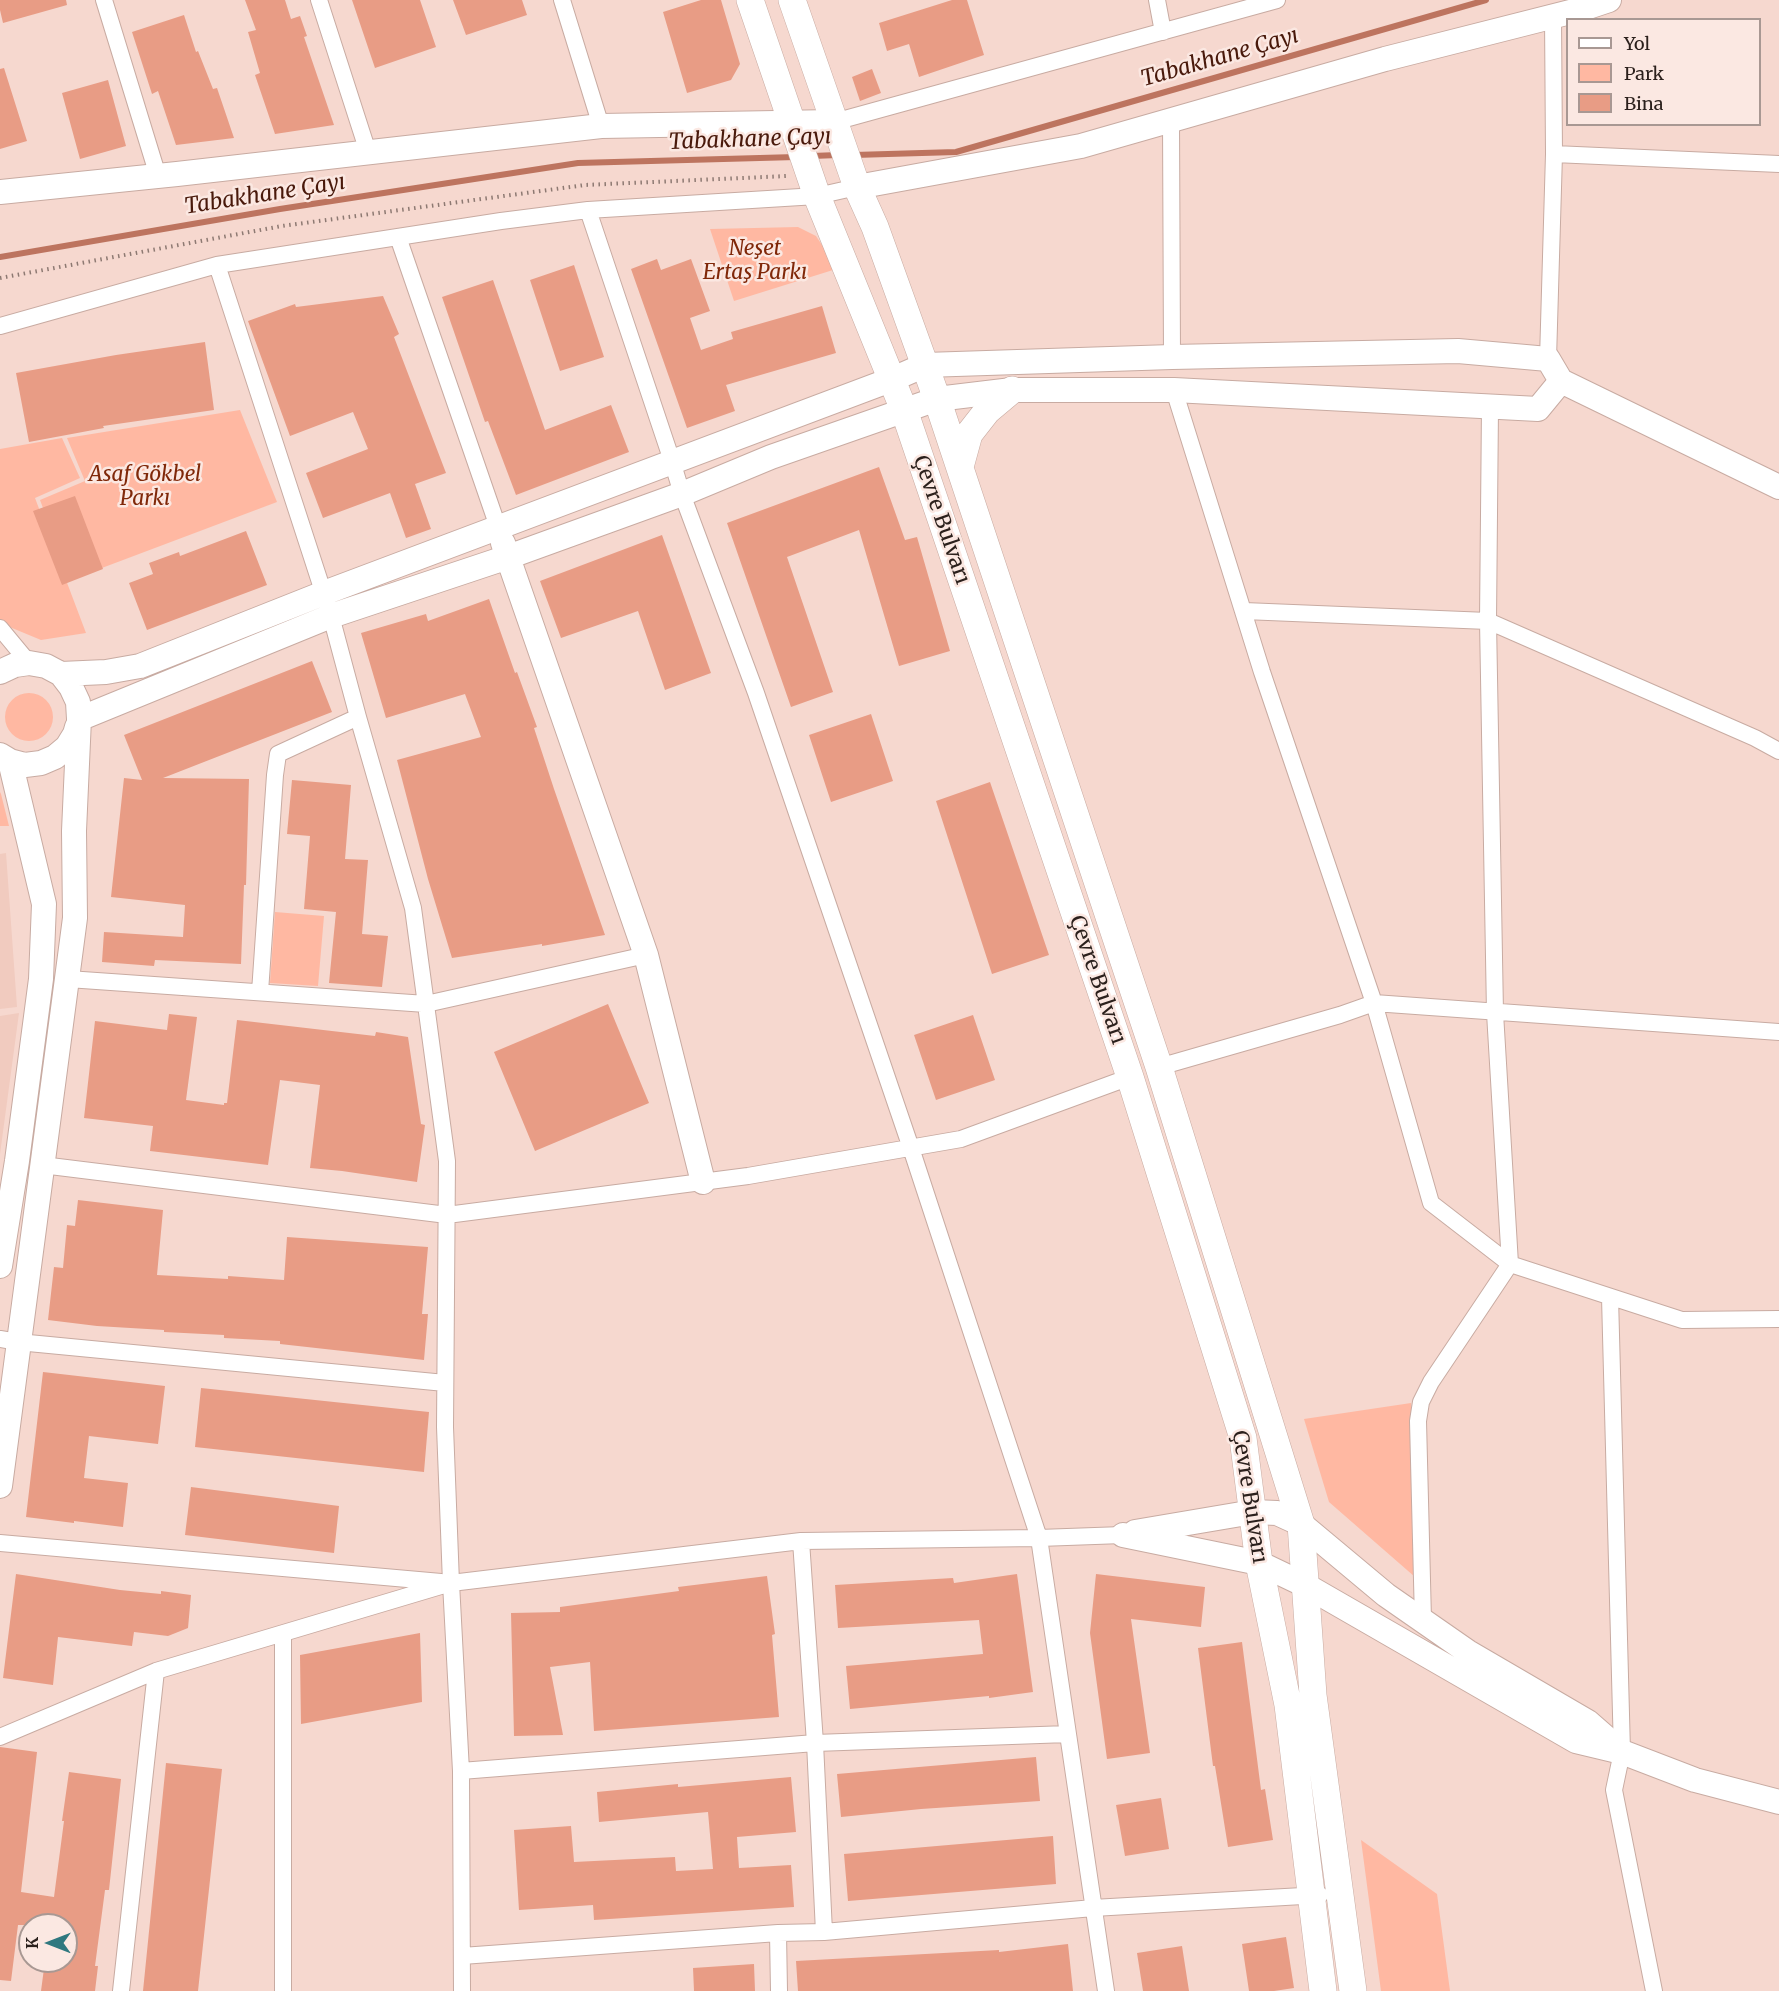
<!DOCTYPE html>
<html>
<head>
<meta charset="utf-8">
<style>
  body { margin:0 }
  #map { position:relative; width:1779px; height:1991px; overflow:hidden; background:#f6d8cf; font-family:Merriweather,serif }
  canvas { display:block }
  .legend { position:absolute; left:1566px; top:18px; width:195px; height:108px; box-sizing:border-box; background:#fbe8e2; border:2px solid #a89893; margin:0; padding:8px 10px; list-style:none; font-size:18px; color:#2b201c }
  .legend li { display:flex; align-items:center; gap:12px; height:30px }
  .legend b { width:30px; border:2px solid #a89893 }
  .north { position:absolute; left:18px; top:1913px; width:60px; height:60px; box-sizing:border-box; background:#fbe8e2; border:2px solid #a89893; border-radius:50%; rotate:270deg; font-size:16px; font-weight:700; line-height:24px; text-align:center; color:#2b201c }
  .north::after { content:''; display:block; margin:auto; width:21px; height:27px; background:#2f787f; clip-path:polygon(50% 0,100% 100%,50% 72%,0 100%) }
</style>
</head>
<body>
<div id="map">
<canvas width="1779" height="1991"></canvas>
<ul class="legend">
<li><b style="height:8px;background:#fff"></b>Yol</li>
<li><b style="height:16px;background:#ffb8a2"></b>Park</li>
<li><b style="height:16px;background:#e89c85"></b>Bina</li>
</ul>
<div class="north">K</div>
</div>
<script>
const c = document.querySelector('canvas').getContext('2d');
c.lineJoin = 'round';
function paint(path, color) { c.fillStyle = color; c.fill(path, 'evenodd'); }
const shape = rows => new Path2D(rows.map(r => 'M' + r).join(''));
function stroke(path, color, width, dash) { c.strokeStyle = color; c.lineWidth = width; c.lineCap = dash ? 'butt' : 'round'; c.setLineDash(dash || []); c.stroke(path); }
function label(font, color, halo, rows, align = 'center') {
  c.font = font + ' Merriweather,serif'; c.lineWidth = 5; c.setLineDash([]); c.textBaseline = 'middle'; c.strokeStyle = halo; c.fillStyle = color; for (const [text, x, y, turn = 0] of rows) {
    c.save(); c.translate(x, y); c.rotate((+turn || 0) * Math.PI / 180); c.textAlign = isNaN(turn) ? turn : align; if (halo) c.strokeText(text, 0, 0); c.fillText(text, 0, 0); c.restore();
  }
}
const built = shape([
  [6,853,17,1007,0,1009,0,854],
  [19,1013,0,1154,0,1016]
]);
const green = shape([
  [798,227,816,236,826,251,833,270,734,301,710,229],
  [240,410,277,502,70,580,40,500,85,481,67,438],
  [62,438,80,478,35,498,86,633,41,640,0,623,0,449],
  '5 717a24 24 0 1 1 48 0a24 24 0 1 1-48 0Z',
  [0,792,1,794,9,826,0,826],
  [275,912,324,916,318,986,270,983],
  [1411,1403,1415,1577,1329,1502,1304,1419],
  [1361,1840,1437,1894,1450,1991,1381,1991]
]);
const stream = shape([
  [854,155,956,152,1486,0],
  [812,156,838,155],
  [0,257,280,209,578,163,796,157]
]);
const building = shape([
  [0,0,66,0,67,5,3,23,0,10],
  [245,0,285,0,291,19,300,16,307,36,304,37,334,125,275,134,255,75,260,73,248,32,256,30],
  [352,0,420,0,436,47,375,68],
  [453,0,522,0,527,15,466,35],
  [701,0,721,0,740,64,731,80,687,93,663,12],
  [952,0,967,0,984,55,919,77,909,44,887,51,879,23],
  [184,15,196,52,198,51,213,89,217,88,234,138,176,145,158,91,152,94,132,32],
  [4,68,27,141,0,149,0,69],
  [872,69,881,93,860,101,852,77],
  [108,80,126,146,80,159,62,93],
  [657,259,661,270,691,259,710,311,690,318,701,350,733,339,731,332,822,306,836,353,726,385,735,411,687,428,631,269],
  [574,265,604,357,560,371,530,280],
  [493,280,545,430,611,405,629,452,516,495,488,421,485,422,442,297],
  [383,296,399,334,394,337,446,473,415,484,431,529,406,538,390,493,323,518,306,473,368,449,353,412,290,436,248,321,295,304,296,307],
  [205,342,214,410,103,426,104,428,29,442,16,373,116,355],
  [879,467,905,540,917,537,950,651,899,666,859,530,787,557,833,692,791,707,727,523],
  [75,496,103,569,62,585,33,511],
  [246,531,267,585,147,630,129,583,153,574,149,563,179,552,180,556],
  [662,535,711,673,665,690,638,611,561,638,540,581],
  [489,599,515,673,517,672,537,727,534,728,554,789,605,935,542,946,542,944,452,958,428,879,397,760,481,737,465,694,386,718,361,633,426,614,428,621],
  [312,661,332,712,163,778,249,779,246,885,244,885,241,964,155,960,154,966,102,962,104,932,183,937,185,905,111,897,124,778,142,780,124,735],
  [871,714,893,781,831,802,809,735],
  [292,780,351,785,345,859,368,860,362,934,388,936,382,987,329,983,336,912,304,909,310,836,287,834],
  [990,782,1049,955,992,974,936,801],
  [608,1004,649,1103,535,1151,494,1052],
  [169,1014,197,1017,186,1100,224,1105,224,1103,227,1103,237,1020,375,1036,376,1032,408,1037,421,1124,425,1125,417,1182,342,1171,310,1168,320,1085,280,1080,268,1165,150,1151,153,1126,84,1118,95,1021,167,1030],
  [973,1015,995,1080,936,1100,914,1035],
  [78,1200,163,1210,157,1275,228,1279,228,1276,284,1280,287,1237,428,1247,422,1314,428,1314,424,1360,280,1344,280,1341,224,1338,224,1335,164,1332,164,1330,97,1326,48,1320,54,1267,63,1268,67,1225,75,1226],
  [43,1372,165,1386,158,1444,89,1436,84,1478,128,1483,123,1527,74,1521,74,1523,26,1517],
  [201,1388,429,1412,424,1472,195,1447],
  [191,1487,339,1506,334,1553,185,1535],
  [16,1574,120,1590,161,1594,161,1591,191,1595,188,1628,168,1636,134,1632,132,1646,58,1637,53,1685,3,1678],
  [1017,1574,1033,1692,989,1698,989,1696,850,1709,846,1666,983,1654,979,1620,838,1628,835,1585,953,1578,954,1583],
  [1096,1574,1205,1587,1201,1627,1131,1619,1150,1753,1107,1759,1090,1633],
  [767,1576,775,1634,772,1635,779,1717,594,1731,590,1662,550,1667,563,1735,514,1736,511,1613,560,1612,560,1607,679,1591,678,1587],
  [420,1633,422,1702,301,1724,300,1655],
  [1242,1642,1261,1790,1265,1789,1273,1840,1228,1847,1215,1766,1213,1766,1198,1648],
  [0,1747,37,1752,21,1892,54,1897,64,1821,62,1821,69,1772,121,1779,109,1890,105,1890,95,1966,98,1966,95,1991,41,1991,45,1961,66,1961,66,1925,18,1925,11,1981,0,1980],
  [1036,1757,1040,1801,921,1809,841,1817,837,1774],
  [166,1763,222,1769,198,1991,143,1991],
  [791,1777,796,1832,737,1837,739,1868,791,1865,794,1907,594,1920,593,1905,519,1910,514,1830,571,1826,574,1862,675,1857,676,1871,713,1869,708,1812,599,1822,597,1792,678,1784,678,1787],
  [1161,1798,1169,1849,1125,1856,1116,1805],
  [1053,1836,1056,1884,848,1901,844,1854],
  [1286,1937,1294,1988,1274,1991,1249,1991,1242,1944],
  [1068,1944,1073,1991,798,1991,796,1961,999,1950,999,1952],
  [1182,1946,1189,1991,1143,1991,1137,1953],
  [754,1964,755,1991,694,1991,693,1968]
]);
const path = shape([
  [0,278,282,226,585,185,787,176]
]);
const street = shape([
  [104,0,158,176],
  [319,0,368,152],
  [562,0,601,126],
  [1157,0,1163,32],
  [1553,16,1554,154],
  [1171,120,1172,357],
  [834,122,1277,0],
  [588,210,672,461,682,494,756,693,911,1148,1039,1538,1106,1991],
  [398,237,498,527],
  [217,265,331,616,358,717,413,908,447,1161,445,1427,451,1583,461,1771,462,1991],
  [0,326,217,265,501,221,588,210,817,196,857,187],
  [1548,359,1554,154,1779,164],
  [1244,611,1488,621,1755,738,1779,751],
  [0,628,29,663],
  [68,979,426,1004,646,955],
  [260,992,275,775,278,754,358,717],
  [1779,1032,1374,1003,1431,1203,1510,1264,1682,1320,1779,1319],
  [1159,1067,1340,1015,1374,1003,1262,672,1174,390],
  [42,1165,447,1215,748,1176,961,1139,1130,1077],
  [1610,1297,1622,1752,1614,1790,1654,1991],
  [0,1339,18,1342,445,1383],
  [801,1541,815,1743,824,1932],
  [0,1543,441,1582],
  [1423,1620,1418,1421,1421,1402,1431,1382,1510,1264,1495,1013,1488,621,1490,407],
  [283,1634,283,1991],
  [0,1737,156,1671,451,1583,801,1541,1039,1538,1123,1535],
  [461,1771,815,1743,1068,1734],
  [778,1933,779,1991],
  [462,1956,778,1933,824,1932,1093,1908,1320,1895],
  [121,1991,156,1671]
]);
const secondary = shape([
  [857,187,1081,146,1385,59,1582,9,1609,0],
  [0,192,177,174,601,126,834,122],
  [1561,381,1779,487],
  [503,543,646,955,703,1182],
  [0,672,15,665,29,663,46,666,61,674,71,687,78,702,79,719,74,831,75,918,0,1486],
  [61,674,106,672,140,666,324,593,893,379,925,365,1172,357,1458,351,1548,359,1561,381,1538,409,1174,390,1012,390,937,399,771,457,682,494,508,557,331,616,79,719],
  [0,755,10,761,25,765,41,763,55,757,67,747,75,734,77,727],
  [0,1266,17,1161,41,979,44,904,10,761],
  [1135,1532,1253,1512,1277,1513,1301,1524,1386,1595,1468,1652,1588,1722,1620,1750],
  [1123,1535,1259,1563,1305,1585,1576,1741,1622,1752,1695,1780,1779,1802]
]);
const primary = shape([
  [750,0,817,196,904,410,1130,1077,1243,1438,1259,1563,1288,1705,1323,1991],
  [792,0,857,187,875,227,937,399,1159,1067,1301,1524,1313,1695,1353,1991],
  [960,467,969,434,987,411,1012,390]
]);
const parkNames = [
  ["Neşet",755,249],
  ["Ertaş Parkı",755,273],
  ["Asaf Gökbel",145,475],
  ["Parkı",145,499]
];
const streetNames = [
  ["Çevre Bulvarı",941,520,71],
  ["Çevre Bulvarı",1097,980,71],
  ["Çevre Bulvarı",1249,1497,81]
];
const waterNames = [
  ["Tabakhane Çayı",1220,58,-16],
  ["Tabakhane Çayı",750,140,-2],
  ["Tabakhane Çayı",265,195,-9]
];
paint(built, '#f1cbbf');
paint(green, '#ffb8a2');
stroke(stream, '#bd745f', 6);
paint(building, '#e89c85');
stroke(street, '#c8aba2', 18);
stroke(secondary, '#c8aba2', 26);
stroke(primary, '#c8aba2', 28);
stroke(path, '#8d7972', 4, [1.5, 4.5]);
stroke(street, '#fff', 16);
stroke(secondary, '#fff', 24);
stroke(primary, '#fff', 27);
label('italic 21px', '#802809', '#fbe8e2', parkNames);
label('21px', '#2b201c', '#fbe8e2', streetNames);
label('italic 22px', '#49190b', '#fbe8e2', waterNames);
</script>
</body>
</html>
